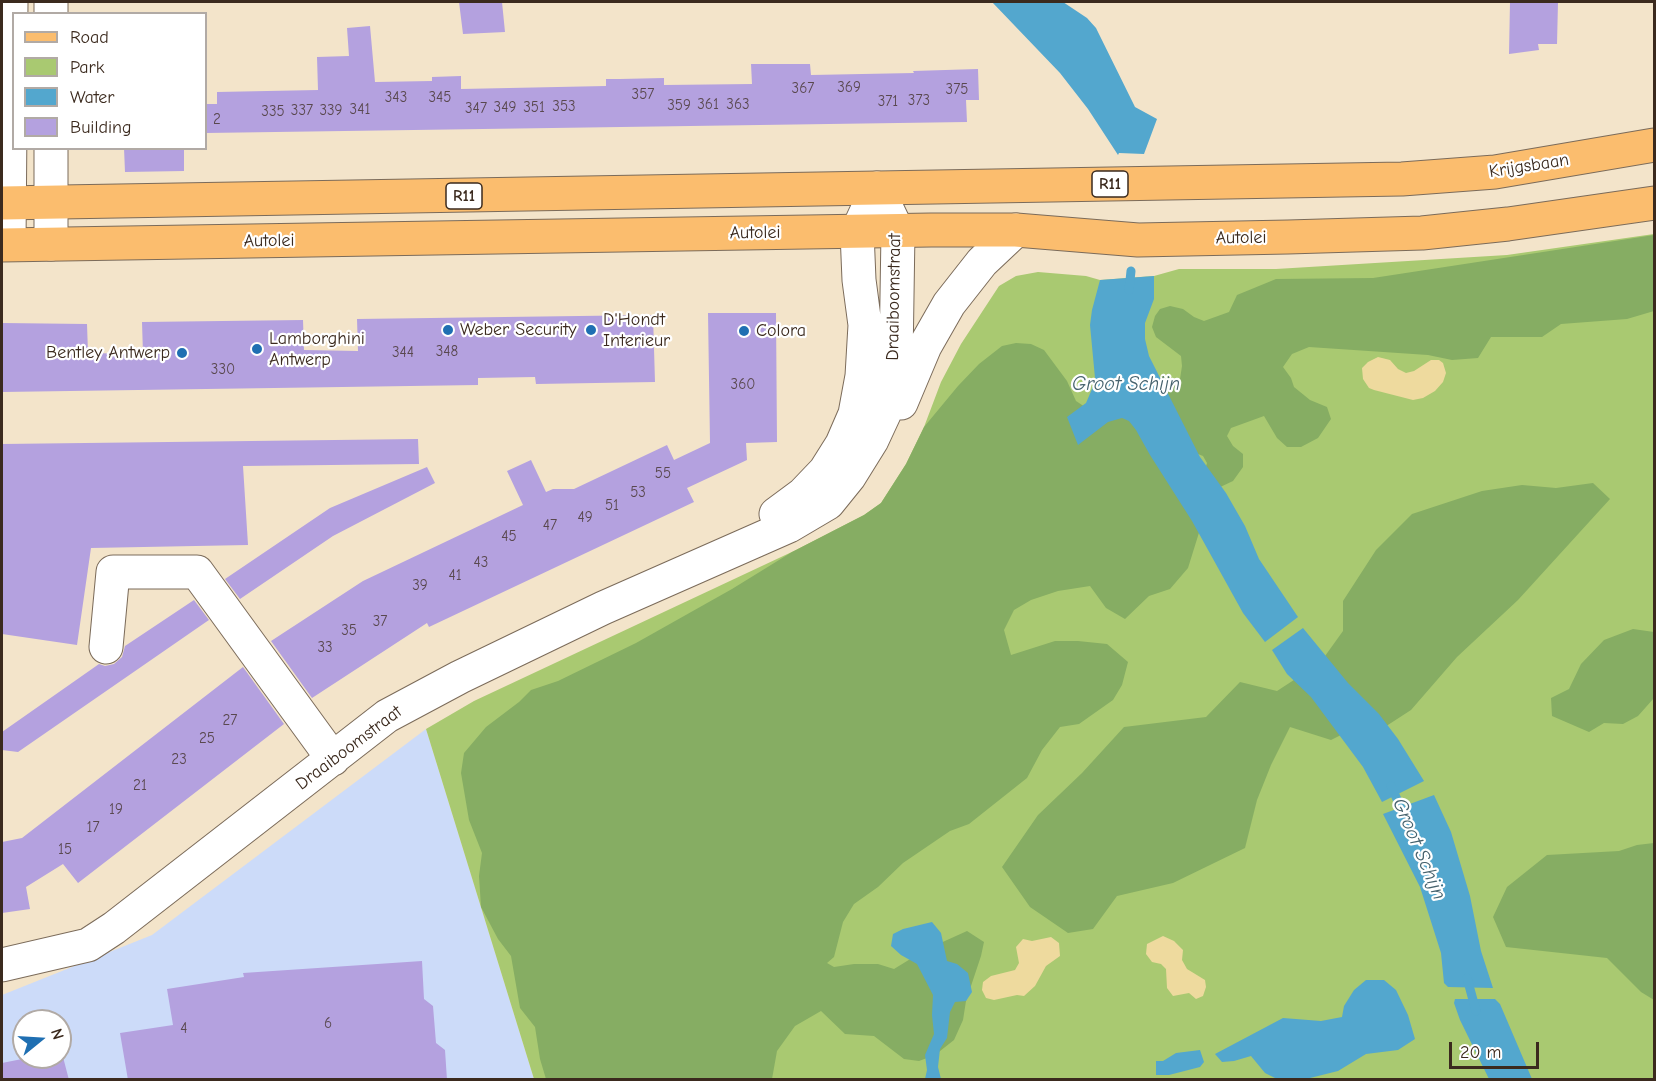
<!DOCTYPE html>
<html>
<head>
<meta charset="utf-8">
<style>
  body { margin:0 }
  #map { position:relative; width:1656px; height:1081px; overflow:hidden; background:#f3e4ca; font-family:"Comic Neue",sans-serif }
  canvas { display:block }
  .frame { position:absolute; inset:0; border:3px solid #3b2a1e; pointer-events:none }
  .legend { position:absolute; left:12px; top:12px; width:195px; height:138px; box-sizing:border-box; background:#fff; border:2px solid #b1aaa5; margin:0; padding:8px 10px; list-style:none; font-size:18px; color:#3b2a1e }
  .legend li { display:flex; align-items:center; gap:12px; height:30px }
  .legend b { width:30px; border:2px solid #b1aaa5 }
  .north { position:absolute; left:12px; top:1009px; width:60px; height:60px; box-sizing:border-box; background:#fff; border:2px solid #b1aaa5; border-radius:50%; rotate:72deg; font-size:16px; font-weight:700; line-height:24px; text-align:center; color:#3b2a1e }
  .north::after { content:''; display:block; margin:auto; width:21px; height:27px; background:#1f6fb2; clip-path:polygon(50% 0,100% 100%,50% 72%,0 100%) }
  .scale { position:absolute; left:1449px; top:1042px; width:90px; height:27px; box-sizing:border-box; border:3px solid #3b2a1e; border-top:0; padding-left:8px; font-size:18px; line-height:21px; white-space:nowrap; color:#3b2a1e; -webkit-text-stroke:4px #fff; paint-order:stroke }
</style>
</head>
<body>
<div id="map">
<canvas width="1656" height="1081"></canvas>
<div class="frame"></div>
<ul class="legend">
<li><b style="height:8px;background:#fbbd6e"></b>Road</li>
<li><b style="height:16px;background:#a9c971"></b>Park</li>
<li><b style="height:16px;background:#53a7ce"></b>Water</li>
<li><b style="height:16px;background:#b4a1df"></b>Building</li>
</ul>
<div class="north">N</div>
<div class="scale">20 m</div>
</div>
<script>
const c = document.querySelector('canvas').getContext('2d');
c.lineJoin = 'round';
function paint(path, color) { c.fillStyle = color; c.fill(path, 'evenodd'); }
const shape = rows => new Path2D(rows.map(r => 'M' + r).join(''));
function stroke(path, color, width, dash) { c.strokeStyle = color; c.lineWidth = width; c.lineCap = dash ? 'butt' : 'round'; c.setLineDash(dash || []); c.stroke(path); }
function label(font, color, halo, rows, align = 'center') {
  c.font = font + ' "Comic Neue",sans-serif'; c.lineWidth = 4.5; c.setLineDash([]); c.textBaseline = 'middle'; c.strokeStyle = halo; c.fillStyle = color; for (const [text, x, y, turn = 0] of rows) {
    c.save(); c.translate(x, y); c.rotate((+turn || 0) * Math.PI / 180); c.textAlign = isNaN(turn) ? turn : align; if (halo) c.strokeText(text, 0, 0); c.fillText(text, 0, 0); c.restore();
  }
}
const built = shape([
  [426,729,534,1079,2,1080,2,995,152,935],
  [24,1021,60,1021,60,1057,24,1057]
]);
const green = shape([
  [1654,234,1654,1079,534,1079,426,729,474,701,796,550,864,515,881,503,906,464,924,427,941,382,961,344,999,286,1016,276,1038,272,1086,276,1100,280,1154,276,1179,269,1276,269,1507,255]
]);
const forest = shape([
  [1654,235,1654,311,1627,319,1561,324,1542,337,1491,337,1478,358,1452,360,1428,355,1309,347,1292,354,1283,367,1291,378,1294,387,1310,400,1327,407,1331,419,1318,438,1301,447,1287,447,1277,438,1264,416,1231,428,1227,436,1233,446,1243,454,1243,467,1233,481,1216,489,1204,473,1207,463,1203,456,1193,452,1202,523,1188,568,1170,589,1149,596,1125,619,1106,608,1090,586,1058,591,1031,600,1014,610,1004,630,1011,655,1055,641,1078,641,1107,644,1128,662,1122,685,1113,700,1079,724,1060,727,1042,750,1027,778,969,824,950,831,903,863,878,887,854,904,843,922,834,957,827,963,834,967,854,964,878,964,894,969,925,950,967,931,984,942,981,956,966,1001,963,1020,954,1040,935,1055,919,1061,904,1059,874,1036,845,1034,821,1011,795,1026,777,1051,772,1079,546,1079,540,1059,535,1027,520,1008,511,956,498,939,481,907,479,876,482,853,469,820,461,773,464,753,486,727,519,702,531,690,558,681,636,643,732,589,792,552,864,515,881,503,906,464,924,427,958,386,979,364,1002,346,1016,343,1031,344,1044,350,1067,381,1076,401,1088,409,1171,387,1180,379,1182,366,1181,356,1156,337,1152,327,1155,316,1160,309,1170,306,1183,309,1194,317,1204,321,1229,312,1237,295,1276,279,1373,278],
  [1593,483,1610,499,1518,600,1457,657,1411,710,1374,734,1347,732,1331,740,1290,727,1271,765,1257,800,1245,848,1173,883,1117,896,1093,929,1068,933,1030,907,1002,867,1038,815,1082,773,1124,727,1206,717,1240,682,1277,691,1320,663,1343,631,1343,601,1376,550,1412,514,1482,491,1522,485,1556,488],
  [1633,629,1654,632,1654,698,1638,716,1623,724,1604,723,1589,732,1552,716,1551,698,1569,689,1581,664,1604,640],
  [1654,843,1654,1000,1641,992,1607,958,1506,947,1493,917,1507,887,1547,855,1619,851,1637,845]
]);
const sand = shape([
  [1378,357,1390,360,1398,369,1406,373,1414,371,1431,360,1439,360,1443,363,1446,373,1443,382,1435,391,1423,398,1413,400,1374,390,1369,388,1363,379,1362,368,1368,362],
  [1163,936,1174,941,1183,950,1182,960,1187,969,1205,980,1206,987,1203,996,1196,999,1189,993,1173,996,1167,988,1166,969,1161,964,1152,962,1146,954,1147,944],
  [1051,937,1059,943,1060,956,1046,966,1035,986,1024,996,1017,995,994,1000,986,998,982,990,983,982,991,976,1015,970,1019,963,1016,947,1023,939,1032,941]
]);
const water = shape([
  [992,2,1063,2,1087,18,1096,28,1135,107,1157,119,1144,154,1119,153,1118,155,1088,109,1060,73],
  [1154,276,1154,299,1145,323,1145,339,1149,356,1200,457,1226,493,1245,526,1259,559,1298,617,1265,642,1243,613,1192,521,1150,455,1136,430,1129,421,1122,418,1108,422,1078,445,1067,417,1086,403,1092,389,1095,378,1090,325,1092,310,1100,280],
  [1303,628,1348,683,1379,714,1398,739,1424,781,1382,802,1363,767,1311,697,1287,674,1272,650],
  [1434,795,1451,832,1470,896,1481,951,1493,988,1448,987,1444,983,1441,953,1420,887,1383,814],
  [932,922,941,933,947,961,957,964,968,973,972,992,966,1001,955,1002,950,1012,947,1038,940,1049,938,1067,941,1079,925,1079,927,1070,925,1055,934,1034,932,1015,933,995,917,964,901,955,891,946,893,934,903,929],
  [1366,980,1384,980,1396,990,1408,1015,1415,1039,1398,1050,1366,1054,1338,1071,1302,1080,1277,1079,1265,1073,1251,1056,1234,1061,1222,1062,1215,1054,1283,1018,1321,1021,1342,1017,1344,1006,1354,990],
  [1455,999,1495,999,1500,1004,1532,1079,1489,1079,1460,1020,1454,1003],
  [1200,1050,1204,1062,1200,1067,1169,1075,1156,1075,1156,1061,1163,1061,1176,1053]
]);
const stream = shape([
  [1129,290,1131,271],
  [1391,786,1405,817],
  [1467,978,1476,1011]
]);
const building = shape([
  [459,2,502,2,505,32,463,34],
  [1510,2,1558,2,1557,44,1538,44,1539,50,1509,54],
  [370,26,375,82,432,81,432,77,461,76,461,89,606,86,606,79,620,79,664,78,664,85,752,84,751,64,810,64,811,75,914,73,913,71,978,69,979,100,966,100,967,122,206,133,206,104,217,104,217,92,318,90,317,57,349,56,347,28],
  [124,148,184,148,184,171,125,172],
  [708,313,776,313,777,442,746,443,747,460,687,488,694,502,429,627,427,623,312,698,271,641,363,581,523,505,507,471,531,460,546,492,553,489,574,489,667,445,674,460,710,443],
  [653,315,655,382,536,384,535,377,478,378,478,385,2,392,2,323,87,324,88,353,143,354,142,322,303,320,304,350,358,351,357,319],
  [418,439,419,464,243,466,248,545,91,548,77,645,2,634,2,444],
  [427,467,435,483,333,536,240,599,225,579,330,508],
  [194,600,209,620,206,622,18,752,2,750,2,732,99,664,105,666,114,664,122,657,125,646],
  [243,667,284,724,78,883,63,864,26,887,30,909,2,913,2,842,22,838],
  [422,961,424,999,433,1006,436,1043,445,1050,447,1080,128,1080,120,1033,173,1025,167,989,244,977,243,973],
  [32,1057,63,1057,69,1080,2,1080,2,1063]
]);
const minor = shape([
  [51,2,51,14],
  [9,244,11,2],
  [51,244,51,148],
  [901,403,925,346,949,304,982,262,1016,230],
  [776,514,803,494,825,471,842,444,855,414,862,376,865,325,859,280,857,232,869,206],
  [106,647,113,572,197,572,333,759],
  [2,965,88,945,114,928,387,716,460,677,603,608,789,526,828,503,849,477,872,440,885,412,896,360,898,232,877,188]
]);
const major = shape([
  [2,203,1402,179,1495,172,1654,145],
  [2,245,931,230,1016,230,1138,240,1288,237,1422,233,1508,224,1654,203]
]);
const markers = [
  [448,330,6,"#1f6fb2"],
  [591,330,6,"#1f6fb2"],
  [744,331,6,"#1f6fb2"],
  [257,349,6,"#1f6fb2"],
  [182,353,6,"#1f6fb2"]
];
const numberNames = [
  ["369",849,88],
  ["367",803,89],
  ["375",957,90],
  ["357",643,95],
  ["343",396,98],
  ["345",440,98],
  ["373",919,101],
  ["371",888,102],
  ["361",708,105],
  ["363",738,105],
  ["359",679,106],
  ["353",564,107],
  ["349",505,108],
  ["351",534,108],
  ["347",476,109],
  ["341",360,110],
  ["337",302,111],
  ["339",331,111],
  ["335",273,112],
  ["2",217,120],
  ["348",447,352],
  ["344",403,353],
  ["330",223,370],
  ["360",743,385],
  ["55",663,474],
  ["53",638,493],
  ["51",612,506],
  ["49",585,518],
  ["47",550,526],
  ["45",509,537],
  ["43",481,563],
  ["41",455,576],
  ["39",420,586],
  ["37",380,622],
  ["35",349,631],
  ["33",325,648],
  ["27",230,721],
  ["25",207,739],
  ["23",179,760],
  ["21",140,786],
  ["19",116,810],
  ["17",93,828],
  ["15",65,850],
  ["6",328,1024],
  ["4",184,1029]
];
const shields = [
  [1110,184,36],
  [464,196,36]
];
const shieldNames = [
  ["R11",1110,184],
  ["R11",464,196]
];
const streetNames = [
  ["Krijgsbaan",1529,166,-9],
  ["Autolei",755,233,-1],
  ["Autolei",1241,238,-1],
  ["Autolei",269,241,-1],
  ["Draaiboomstraat",894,297,-89],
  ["Draaiboomstraat",349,748,-37]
];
const poiNames = [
  ["D'Hondt",603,320],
  ["Interieur",603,341],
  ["Weber Security",460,330],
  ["Colora",756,331],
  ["Lamborghini",269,339],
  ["Antwerp",269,360],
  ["Bentley Antwerp",170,353,"right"]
];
const waterNames = [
  ["Groot Schijn",1126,384],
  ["Groot Schijn",1419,849,67]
];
paint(built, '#ccdbf9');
paint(green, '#a9c971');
paint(forest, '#86ad63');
paint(sand, '#eeda9e');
paint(water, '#53a7ce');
stroke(stream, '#53a7ce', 9);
paint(building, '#b4a1df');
stroke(minor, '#7b6b5a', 35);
stroke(major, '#7b6b5a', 35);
stroke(minor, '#fff', 33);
stroke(major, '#fbbd6e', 33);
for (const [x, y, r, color] of markers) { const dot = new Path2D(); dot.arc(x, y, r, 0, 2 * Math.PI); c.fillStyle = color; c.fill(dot); stroke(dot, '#fff', 2); }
label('15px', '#59484e', null, numberNames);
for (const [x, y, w] of shields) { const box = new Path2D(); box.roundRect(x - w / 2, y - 13, w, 26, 4.5); c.fillStyle = '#fff'; c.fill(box); stroke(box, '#3b2a1e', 1.5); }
label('bold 16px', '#3b2a1e', null, shieldNames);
label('18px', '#3b2a1e', '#fff', streetNames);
label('18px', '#3b2a1e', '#fff', poiNames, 'left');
label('italic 20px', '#46626d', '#fff', waterNames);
</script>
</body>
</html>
